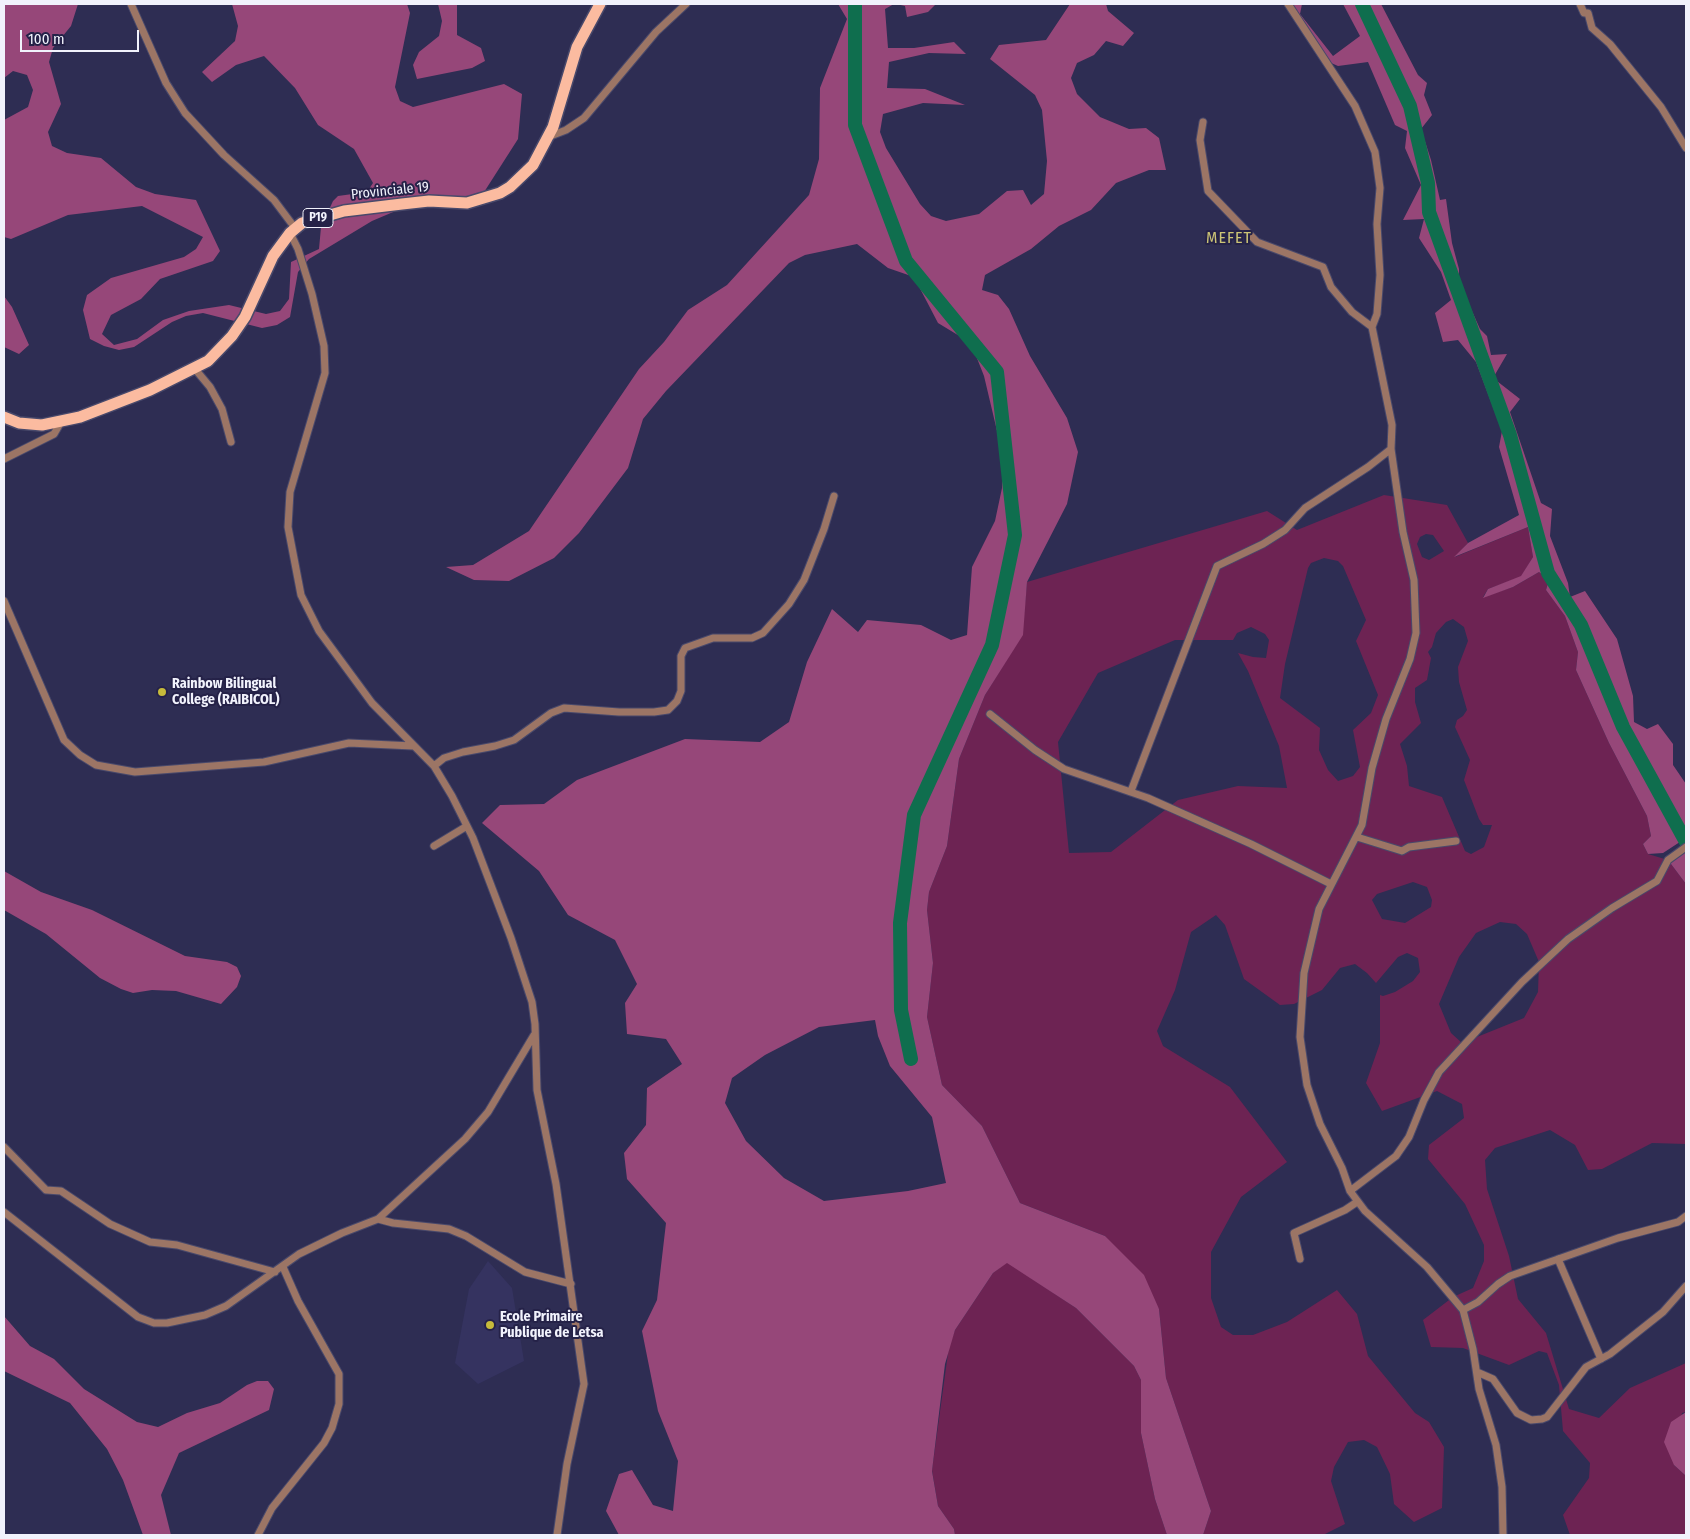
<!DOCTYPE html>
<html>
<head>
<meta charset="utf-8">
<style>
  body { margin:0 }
  #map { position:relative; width:1690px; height:1539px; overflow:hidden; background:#2e2d53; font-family:"Fira Sans Condensed",sans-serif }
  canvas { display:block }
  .frame { position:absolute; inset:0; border:5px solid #f1f2fc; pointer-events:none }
  .scale { position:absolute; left:20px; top:30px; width:119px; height:22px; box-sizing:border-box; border:2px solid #f1f2fc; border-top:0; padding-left:6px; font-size:15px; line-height:18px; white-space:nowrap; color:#f1f2fc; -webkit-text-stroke:4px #252248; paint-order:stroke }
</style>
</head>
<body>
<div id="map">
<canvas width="1690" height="1539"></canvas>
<div class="frame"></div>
<div class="scale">100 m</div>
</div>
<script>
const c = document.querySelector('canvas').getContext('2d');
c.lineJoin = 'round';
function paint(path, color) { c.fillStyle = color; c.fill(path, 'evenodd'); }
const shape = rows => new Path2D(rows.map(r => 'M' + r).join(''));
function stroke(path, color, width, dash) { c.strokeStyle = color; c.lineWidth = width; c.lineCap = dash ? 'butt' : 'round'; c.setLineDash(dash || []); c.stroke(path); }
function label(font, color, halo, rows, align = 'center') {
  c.font = font + ' "Fira Sans Condensed",sans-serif'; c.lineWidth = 4; c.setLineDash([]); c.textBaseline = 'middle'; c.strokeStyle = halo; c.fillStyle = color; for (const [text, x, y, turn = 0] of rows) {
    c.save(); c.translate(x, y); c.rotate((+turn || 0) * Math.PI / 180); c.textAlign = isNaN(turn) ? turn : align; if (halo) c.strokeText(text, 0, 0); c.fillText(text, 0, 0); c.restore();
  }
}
const built = shape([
  [488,1261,512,1288,524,1361,478,1384,455,1363,469,1289]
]);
const green = shape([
  [1384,495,1447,505,1468,543,1455,557,1528,527,1533,557,1521,577,1488,589,1483,597,1513,587,1539,572,1549,580,1546,590,1565,616,1578,652,1576,670,1609,743,1647,816,1651,836,1643,844,1648,854,1668,860,1686,884,1686,1144,1652,1143,1602,1169,1588,1170,1575,1145,1550,1130,1495,1148,1485,1160,1487,1189,1509,1256,1518,1299,1546,1333,1569,1409,1599,1418,1630,1388,1686,1363,1686,1412,1682,1413,1674,1465,1686,1476,1686,1535,1570,1535,1563,1515,1589,1478,1590,1463,1563,1431,1559,1385,1547,1353,1539,1351,1509,1365,1463,1348,1431,1347,1423,1320,1453,1297,1473,1288,1484,1261,1484,1245,1465,1204,1428,1159,1429,1145,1464,1118,1462,1104,1437,1091,1382,1111,1366,1083,1380,1043,1380,995,1383,996,1395,992,1413,981,1420,972,1418,958,1407,953,1398,957,1376,983,1367,973,1355,964,1340,968,1322,990,1294,1004,1280,1005,1244,979,1225,925,1216,915,1191,932,1175,990,1157,1031,1163,1046,1230,1087,1287,1162,1241,1197,1211,1252,1211,1298,1221,1327,1233,1335,1253,1335,1287,1322,1337,1290,1357,1314,1368,1356,1415,1413,1429,1422,1444,1447,1442,1508,1414,1522,1394,1504,1390,1474,1377,1447,1364,1440,1348,1442,1334,1467,1331,1481,1345,1524,1323,1535,1203,1535,1211,1511,1166,1378,1159,1309,1105,1236,1020,1203,982,1126,942,1085,927,1017,933,963,927,910,929,892,947,846,959,759,985,695,1022,635,1027,582,1267,511,1297,530],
  [1426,534,1433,535,1444,551,1429,560,1422,557,1417,544,1420,537],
  [1324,558,1338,561,1343,566,1366,620,1356,641,1378,695,1371,713,1353,730,1360,767,1353,776,1338,781,1328,770,1319,750,1320,728,1280,698,1285,664,1308,568,1311,563],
  [1453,619,1464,627,1468,641,1458,667,1459,682,1467,710,1463,716,1457,720,1455,727,1470,760,1464,780,1479,819,1483,825,1492,825,1484,847,1471,854,1465,851,1442,797,1409,786,1407,766,1400,744,1421,723,1415,702,1415,688,1427,680,1431,658,1428,652,1432,647,1436,633,1446,622],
  [1251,627,1265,634,1269,640,1266,658,1253,657,1238,653,1248,671,1279,746,1287,788,1238,786,1178,800,1111,852,1069,853,1058,742,1098,673,1175,640,1233,640,1237,633],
  [1413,882,1427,887,1432,900,1431,907,1405,923,1382,919,1372,900,1377,894],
  [1500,922,1516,924,1527,934,1539,962,1538,992,1524,1018,1462,1043,1451,1033,1439,1004,1459,957,1476,933],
  [1007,1262,1076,1308,1134,1366,1141,1380,1141,1433,1155,1499,1167,1535,955,1535,954,1529,938,1506,932,1470,949,1346,955,1330,993,1273]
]);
const forest = shape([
  [4,4,78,4,71,26,53,48,49,62,61,104,48,132,52,146,67,153,101,158,136,187,155,194,196,200,220,251,213,261,160,279,141,299,111,315,102,334,114,345,137,339,163,320,189,311,229,305,266,314,280,311,289,299,291,262,319,249,321,227,333,201,338,196,367,192,373,183,354,149,318,125,295,88,264,56,236,65,212,82,202,72,235,41,238,26,232,4,407,4,410,13,395,87,400,101,413,107,504,84,522,94,518,139,479,200,412,204,372,221,309,259,298,272,290,317,277,325,262,328,203,313,186,316,172,322,134,347,119,350,104,346,90,339,83,310,87,295,111,278,184,257,196,249,203,237,142,206,68,215,11,239,4,237,4,120,28,107,33,90,27,75,13,71,4,78],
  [438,4,457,4,457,35,481,48,485,61,472,68,417,79,413,65,419,52,439,36,442,21],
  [838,4,894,4,885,9,888,48,914,48,954,42,966,54,929,53,889,62,887,88,925,89,965,105,923,103,883,114,880,132,886,148,920,204,931,216,946,221,979,214,1007,191,1023,190,1031,205,1044,194,1047,161,1042,110,1035,95,990,59,999,45,1046,40,1070,4,1106,4,1108,11,1134,33,1123,46,1106,41,1094,55,1077,63,1071,78,1077,94,1100,117,1129,129,1146,128,1159,138,1166,170,1149,170,1116,183,1091,210,1059,226,1031,249,985,275,982,290,998,295,1009,309,1030,356,1067,418,1078,452,1067,504,1027,582,1023,635,985,695,959,759,947,846,929,892,927,910,933,963,927,1017,942,1085,982,1126,1020,1203,1105,1236,1144,1275,1159,1309,1166,1378,1211,1511,1203,1535,1167,1535,1155,1499,1141,1433,1141,1380,1134,1366,1076,1308,1007,1263,993,1273,955,1330,945,1364,932,1471,938,1506,954,1529,955,1535,619,1535,606,1511,619,1474,632,1470,653,1505,673,1511,678,1461,658,1411,642,1331,657,1300,666,1223,627,1179,624,1153,646,1125,647,1088,682,1064,666,1039,627,1034,625,1003,637,984,615,940,568,915,539,871,482,823,500,805,544,804,577,780,685,739,760,742,789,722,807,662,832,609,858,632,867,620,921,625,951,640,967,635,972,567,995,521,1002,488,1002,452,984,376,971,343,938,323,914,277,888,268,857,244,805,255,789,263,666,391,643,419,628,468,579,533,554,558,509,581,474,580,446,567,473,565,529,531,639,369,664,342,688,310,727,285,809,195,819,159,820,88,847,19],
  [875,1020,878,1036,890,1066,932,1117,946,1183,908,1191,824,1201,784,1178,746,1141,725,1103,732,1078,765,1055,819,1027],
  [896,4,936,4,928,12,907,17,905,6],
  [1291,4,1302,4,1300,14,1333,56,1360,36,1343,4,1381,4,1418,75,1427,83,1424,95,1432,115,1421,129,1431,160,1440,200,1446,199,1452,243,1459,269,1459,290,1463,291,1480,329,1487,336,1491,355,1507,354,1493,378,1520,399,1510,412,1541,503,1552,509,1550,536,1568,583,1570,597,1585,591,1617,639,1633,696,1634,722,1647,729,1658,724,1673,744,1673,765,1686,784,1686,838,1663,853,1648,854,1643,844,1651,836,1647,816,1609,743,1576,670,1578,652,1565,616,1546,590,1549,580,1539,572,1513,587,1483,598,1488,589,1521,576,1533,557,1528,527,1454,557,1468,543,1519,515,1499,447,1502,431,1476,362,1458,340,1443,342,1435,313,1451,300,1441,272,1419,238,1424,219,1403,220,1421,185,1405,148,1407,131,1395,125,1368,62,1338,66,1322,59],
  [4,296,12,307,29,345,19,354,4,347],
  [1686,849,1686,884,1668,860],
  [4,871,41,892,92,910,185,956,227,962,237,967,241,976,237,987,221,1004,176,991,152,990,133,993,121,989,100,978,46,934,4,910],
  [4,1316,30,1346,54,1359,84,1389,137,1422,158,1427,187,1413,220,1403,247,1385,257,1381,268,1381,274,1389,269,1410,179,1453,161,1495,171,1535,143,1535,123,1480,107,1449,70,1403,4,1371],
  [1686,1412,1686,1476,1674,1465,1664,1442,1671,1422]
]);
const river = shape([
  [855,4,855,125,906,261,997,372,1015,535,992,645,914,815,900,923,901,1010,911,1059],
  [1362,4,1410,106,1428,183,1429,212,1510,435,1548,573,1581,625,1623,727,1686,842]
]);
const street = shape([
  [131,4,166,83,185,113,224,155,274,200,295,228],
  [1288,4,1355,106,1375,152,1380,188,1377,224,1380,275,1377,314,1372,327,1392,425,1391,449,1403,532,1414,580,1416,633,1410,659,1386,719,1372,768,1362,825,1319,909,1304,973,1300,1037,1307,1085,1320,1124,1342,1168,1350,1191,1365,1211,1427,1267,1463,1310,1473,1349,1479,1389,1496,1445,1502,1487,1503,1535],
  [1580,4,1584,13,1588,13,1592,28,1610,44,1661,107,1686,148],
  [1203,122,1200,140,1208,191,1257,242,1323,267,1331,287,1352,312,1372,327],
  [548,137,566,130,584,118,656,32,686,4],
  [290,233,298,249,312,294,324,346,325,373,290,492,288,527,301,595,319,631,372,703,434,766,452,796,473,838,511,938,532,1002,535,1024,537,1090,556,1184,584,1384,567,1464,557,1535],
  [195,369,210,387,222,409,231,442],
  [4,459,54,434,61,422],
  [4,601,64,740,80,755,96,765,135,772,264,762,349,743,413,746],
  [990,714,1035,750,1064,769,1148,798,1251,844,1331,884],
  [434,766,444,758,463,752,495,746,514,740,551,713,564,708,619,712,654,712,668,710,677,701,681,691,681,656,685,648,713,638,752,638,763,633,789,604,804,580,824,529,834,496],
  [1131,791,1217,566,1263,544,1285,530,1305,508,1368,467,1391,449],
  [1357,837,1402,851,1409,847,1456,841],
  [434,846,467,826],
  [4,1147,46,1190,61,1191,110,1224,150,1242,177,1245,275,1272],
  [1350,1191,1396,1156,1409,1137,1424,1100,1439,1072,1522,982,1568,939,1612,908,1657,881,1668,860,1686,847],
  [4,1212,138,1317,154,1323,167,1323,205,1315,226,1306,299,1254,342,1233,378,1219,465,1139,488,1112,534,1035],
  [378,1219,393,1223,449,1229,466,1236,525,1272,571,1284],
  [1300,1259,1294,1233,1345,1210,1357,1202],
  [1558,1259,1601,1359],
  [1463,1310,1478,1302,1498,1284,1510,1276,1618,1238,1678,1222,1686,1216],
  [1477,1372,1493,1379,1517,1413,1531,1420,1542,1419,1547,1417,1586,1367,1610,1354,1663,1312,1686,1286],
  [258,1535,272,1508,324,1443,332,1428,339,1404,339,1374,298,1301,283,1267]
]);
const primary = shape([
  [4,417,19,423,42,425,80,417,150,390,208,361,232,336,245,317,273,256,290,233,302,223,344,211,402,204,429,201,467,203,500,193,510,187,533,165,553,127,577,47,600,4]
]);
const markers = [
  [162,692,5,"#c7bb3b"],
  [490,1325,5,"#c7bb3b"]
];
const shields = [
  [318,218,30]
];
const shieldNames = [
  ["P19",318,218]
];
const streetNames = [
  ["Provinciale 19",390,191,-6]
];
const poiNames = [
  ["Rainbow Bilingual",172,684],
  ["College (RAIBICOL)",172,700],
  ["Ecole Primaire",500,1317],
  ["Publique de Letsa",500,1333]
];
const quarterNames = [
  ["MEFET",1229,239]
];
paint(built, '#353360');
paint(green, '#6d2353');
paint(forest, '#964779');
stroke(river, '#0f6e4e', 14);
stroke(street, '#49496b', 9);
stroke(primary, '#49496b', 14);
stroke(street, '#9c7565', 7);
stroke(primary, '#fbbba0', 11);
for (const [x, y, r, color] of markers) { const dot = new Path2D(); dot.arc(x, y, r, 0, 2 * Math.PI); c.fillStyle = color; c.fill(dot); stroke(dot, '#252248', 2); }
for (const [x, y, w] of shields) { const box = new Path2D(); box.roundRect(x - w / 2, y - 9.5, w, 19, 4); c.fillStyle = '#252248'; c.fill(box); stroke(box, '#f1f2fc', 1); }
label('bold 12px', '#f1f2fc', null, shieldNames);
label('14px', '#f1f2fc', '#252248', streetNames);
label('bold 14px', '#f1f2fc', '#252248', poiNames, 'left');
c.letterSpacing = '1px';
label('16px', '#ccc476', '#252248', quarterNames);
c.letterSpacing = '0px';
</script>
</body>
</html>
